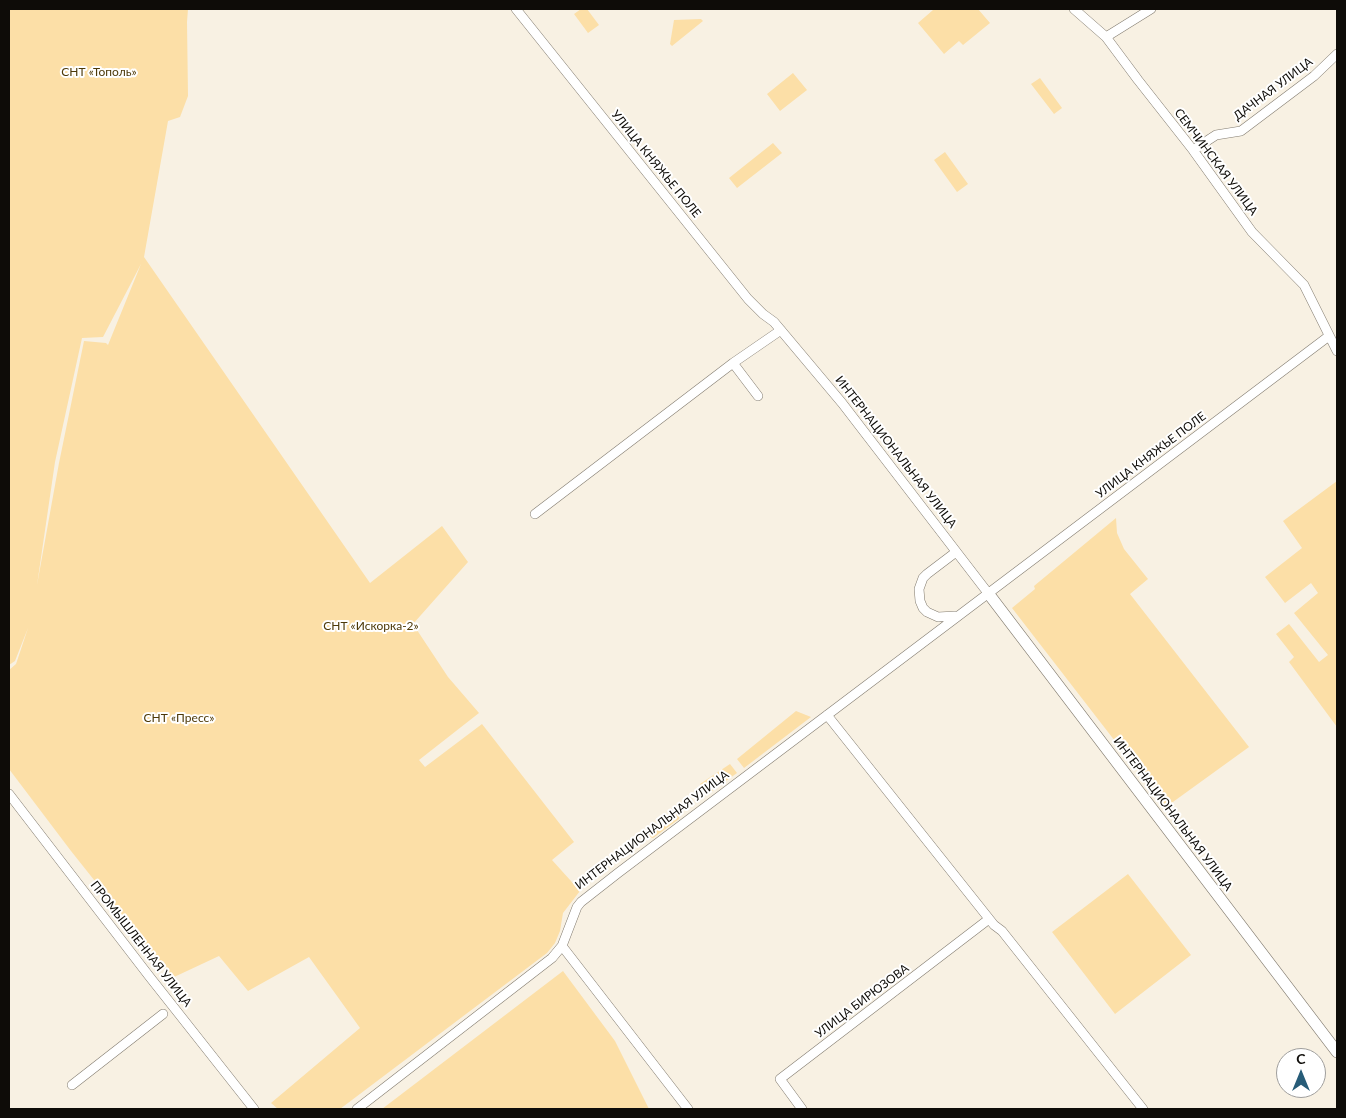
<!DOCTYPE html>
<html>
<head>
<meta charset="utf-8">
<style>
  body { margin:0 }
  #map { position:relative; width:1346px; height:1118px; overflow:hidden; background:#f8f1e3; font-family:Lato,sans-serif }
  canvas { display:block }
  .frame { position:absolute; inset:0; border:10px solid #0e0c08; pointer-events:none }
  .north { position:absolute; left:1276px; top:1048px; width:50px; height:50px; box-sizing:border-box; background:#fff; border:1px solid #9f9e9c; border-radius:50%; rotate:0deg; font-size:14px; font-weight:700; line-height:20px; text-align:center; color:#0e0c08 }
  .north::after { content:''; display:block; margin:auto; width:18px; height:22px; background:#275c78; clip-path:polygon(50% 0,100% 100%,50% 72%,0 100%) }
</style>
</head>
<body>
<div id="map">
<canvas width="1346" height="1118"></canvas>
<div class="frame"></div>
<div class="north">С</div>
</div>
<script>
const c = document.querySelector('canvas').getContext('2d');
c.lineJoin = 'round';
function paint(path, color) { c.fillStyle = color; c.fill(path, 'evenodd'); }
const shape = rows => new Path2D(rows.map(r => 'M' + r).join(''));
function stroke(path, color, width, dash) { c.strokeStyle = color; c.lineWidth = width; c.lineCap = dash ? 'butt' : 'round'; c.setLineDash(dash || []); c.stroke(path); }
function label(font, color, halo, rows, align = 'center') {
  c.font = font + ' Lato,sans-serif'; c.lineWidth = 4; c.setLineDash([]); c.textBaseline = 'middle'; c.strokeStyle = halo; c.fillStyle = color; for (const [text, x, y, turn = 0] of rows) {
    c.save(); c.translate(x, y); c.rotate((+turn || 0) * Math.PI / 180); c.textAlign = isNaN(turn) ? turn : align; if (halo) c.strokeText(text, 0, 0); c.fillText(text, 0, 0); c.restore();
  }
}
const green = shape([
  [9,9,188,9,187,22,188,96,180,117,168,121,144,257,370,583,442,526,468,562,413,624,448,677,479,713,419,760,425,767,482,724,574,842,552,860,580,891,563,913,560,931,555,943,547,953,340,1109,278,1109,271,1103,360,1028,309,957,248,991,219,956,172,978,71,851,9,769,9,670,16,664,28,628,15,661,9,665],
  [141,264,108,345,106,343,84,341,59,463,37,585,55,462,82,338,103,337],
  [581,9,587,9,599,25,588,33,574,14],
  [932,9,978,9,990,23,963,45,959,41,944,54,918,23,933,10],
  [701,19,703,21,672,46,670,44,674,20],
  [793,73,807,90,780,111,767,94],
  [1040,78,1062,108,1054,114,1031,84],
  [773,143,782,153,737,188,729,178],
  [945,152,968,184,957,192,934,160],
  [1337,481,1337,727,1289,662,1294,657,1276,634,1289,624,1319,662,1328,655,1294,613,1318,593,1311,583,1285,603,1265,577,1302,548,1283,521],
  [1116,518,1117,533,1124,549,1148,579,1130,594,1249,747,1166,807,1012,608,1035,589,1034,586],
  [796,711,811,717,744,768,737,759],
  [730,764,737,773,708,794,700,784],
  [678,811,680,813,679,819,653,838,647,836,646,833],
  [1128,874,1191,955,1115,1014,1052,932],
  [563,971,615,1041,649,1109,382,1109]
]);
const minor = shape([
  [516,9,748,299,763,314,774,322,842,403,988,593],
  [1074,9,1106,37,1138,80,1193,150,1252,232,1304,285,1337,351],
  [1106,37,1151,9],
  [1193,150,1216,135,1241,131,1314,76,1337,54],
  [733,363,758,396],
  [535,514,733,363,781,330],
  [955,616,938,617,927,612,923,608,920,601,919,589,923,578,927,574,956,552],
  [827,715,994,925,1002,931,1143,1109],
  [9,794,149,976,254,1109],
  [562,946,688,1109],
  [72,1085,163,1014],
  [357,1109,552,958,562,946,577,907,581,902,618,873,1329,336],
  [802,1109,780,1079,989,919]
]);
const major = shape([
  [988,593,1337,1052]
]);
const parkNames = [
  ["СНТ «Тополь»",99,72],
  ["СНТ «Искорка-2»",371,626],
  ["СНТ «Пресс»",179,718]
];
const streetNames = [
  ["ДАЧНАЯ УЛИЦА",1273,89,-37],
  ["СЕМЧИНСКАЯ УЛИЦА",1216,162,53],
  ["УЛИЦА КНЯЖЬЕ ПОЛЕ",656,164,51],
  ["ИНТЕРНАЦИОНАЛЬНАЯ УЛИЦА",896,452,52],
  ["УЛИЦА КНЯЖЬЕ ПОЛЕ",1151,455,-37],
  ["ИНТЕРНАЦИОНАЛЬНАЯ УЛИЦА",1173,814,53],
  ["ИНТЕРНАЦИОНАЛЬНАЯ УЛИЦА",652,830,-37],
  ["ПРОМЫШЛЕННАЯ УЛИЦА",141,944,52],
  ["УЛИЦА БИРЮЗОВА",862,1001,-37]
];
paint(green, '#fcdfa7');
stroke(minor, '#827b6f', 10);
stroke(major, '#827b6f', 12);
stroke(minor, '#fff', 9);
stroke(major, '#fff', 11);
label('12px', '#4d3908', '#fff', parkNames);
label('12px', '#0e0c08', '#fff', streetNames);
</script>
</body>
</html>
